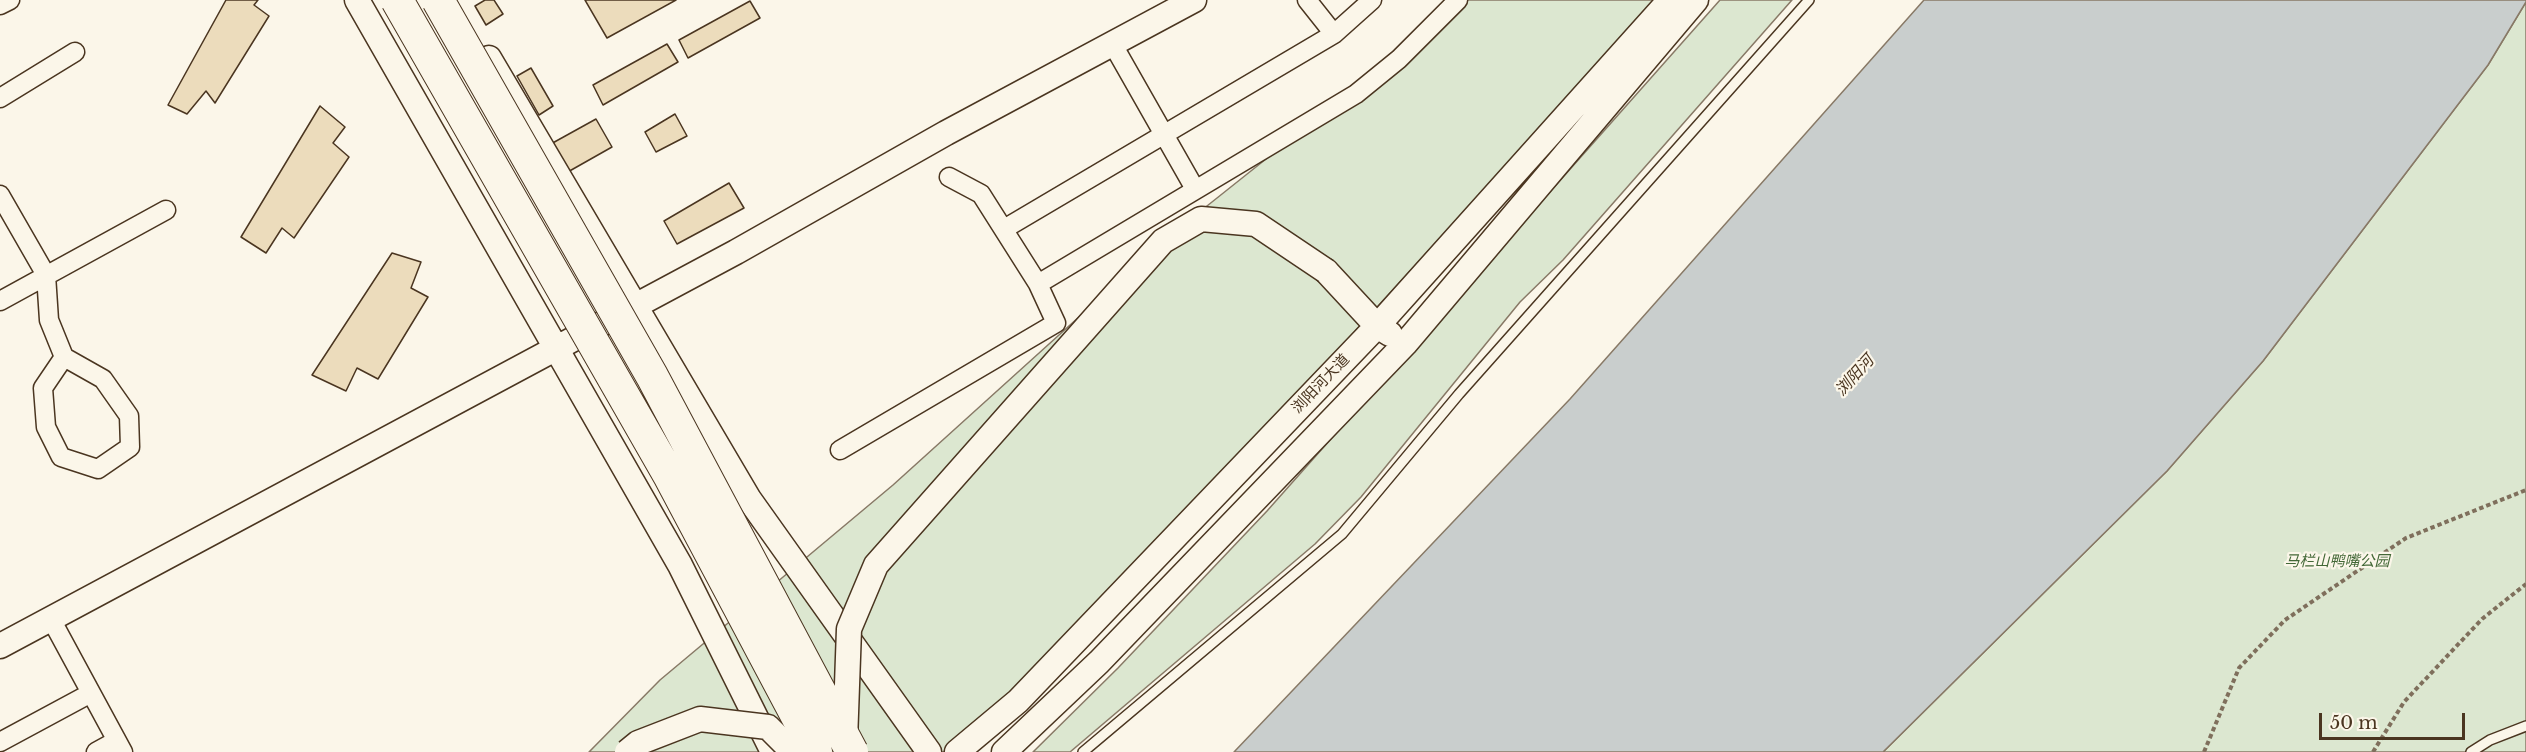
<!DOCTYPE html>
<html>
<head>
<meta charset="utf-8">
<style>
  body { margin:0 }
  #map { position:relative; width:2526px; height:752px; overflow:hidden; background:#fbf6e9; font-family:"Libre Baskerville",serif }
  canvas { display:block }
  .scale { position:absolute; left:2319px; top:713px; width:146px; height:27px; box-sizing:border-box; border:3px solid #4a3520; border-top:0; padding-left:8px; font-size:18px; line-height:21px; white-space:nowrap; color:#4a3520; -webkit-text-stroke:4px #fbf6e9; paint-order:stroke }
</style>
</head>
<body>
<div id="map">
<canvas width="2526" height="752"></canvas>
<div class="scale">50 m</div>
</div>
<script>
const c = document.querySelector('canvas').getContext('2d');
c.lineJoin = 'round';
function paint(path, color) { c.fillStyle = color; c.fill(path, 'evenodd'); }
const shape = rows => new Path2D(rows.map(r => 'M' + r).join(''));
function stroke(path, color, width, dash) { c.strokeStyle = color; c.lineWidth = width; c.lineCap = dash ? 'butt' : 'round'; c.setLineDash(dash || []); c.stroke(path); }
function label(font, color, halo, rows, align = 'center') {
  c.font = font + ' "Libre Baskerville","Noto Sans SC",serif'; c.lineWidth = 4.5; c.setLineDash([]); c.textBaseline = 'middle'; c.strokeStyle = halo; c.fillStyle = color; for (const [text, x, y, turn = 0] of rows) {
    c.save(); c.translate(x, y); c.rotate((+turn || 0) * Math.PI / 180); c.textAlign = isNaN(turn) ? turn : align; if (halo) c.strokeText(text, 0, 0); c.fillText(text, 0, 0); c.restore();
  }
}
const green = shape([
  [1450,0,1657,0,1018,701,943,752,589,752,660,680,893,485,1163,241,1428,30,1450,0],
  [1720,0,1792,0,1563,260,1520,302,1361,497,1315,544,1070,752,1033,752,1118,668,1267,511,1720,0],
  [2526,2,2526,752,1883,752,2167,471,2263,361,2488,65,2526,2]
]);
const water = shape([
  [1924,0,2526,0,2526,2,2488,65,2263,361,2167,471,1883,752,1234,752,1570,399,1924,0]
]);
const building = shape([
  [226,0,258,0,254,5,269,16,215,103,206,91,187,114,168,105,226,0],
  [485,0,494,0,503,14,486,25,475,6,485,0],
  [585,0,676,0,607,38,585,0],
  [750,1,760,18,688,58,679,40,750,1],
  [667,44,678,62,603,105,593,85,667,44],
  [531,68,553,106,539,115,517,76,531,68],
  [320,106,345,127,333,143,349,157,294,238,282,228,266,253,241,237,320,106],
  [675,114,687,136,656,152,645,132,675,114],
  [596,119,612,147,566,173,549,145,596,119],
  [729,183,744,208,677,244,664,221,729,183],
  [392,253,421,262,411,288,428,297,378,379,357,368,346,391,312,375,392,253]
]);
const path = shape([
  [2204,752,2239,668,2285,620,2406,538,2526,490],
  [2373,752,2404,702,2482,619,2526,584]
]);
const lane = shape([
  [1083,752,1342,534,1459,394,1809,0],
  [2471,752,2490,740,2526,726]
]);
const street = shape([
  [1307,0,1334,34],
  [0,5,10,0],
  [1112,43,1195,189],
  [0,98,75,52],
  [0,195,46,275,49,320,64,357,103,379,129,416,130,447,98,469,61,457,46,427,43,388,64,357],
  [1004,229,1334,34,1372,0],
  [1038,284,1356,94,1399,59,1458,0],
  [0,301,166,210],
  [840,450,1056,323,1038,284,981,194,949,177],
  [51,619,123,752],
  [0,742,91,693],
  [96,752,116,741]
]);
const secondary = shape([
  [357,0,680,565,773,752],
  [489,58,749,499,929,752],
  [1326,271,1377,326,1390,334],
  [0,646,736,252,946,133,1194,0],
  [957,752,1018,701,1381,322,1670,0],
  [1004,752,1099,662,1405,344,1696,0]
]);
const secondaryBridge = shape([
  [845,741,849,629,876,565,1163,241,1201,219,1256,224,1326,271],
  [627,752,638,743,700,719,768,727,793,752]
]);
const highwayBridge = shape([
  [397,0,669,475,816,752],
  [438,0,652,376,852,752]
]);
const streetNames = [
  ["浏阳河大道",1321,384,-46]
];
const parkNames = [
  ["马栏山鸭嘴公园",2337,562]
];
const waterNames = [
  ["浏阳河",1855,376,-48]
];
paint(green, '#dce7d0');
stroke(green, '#887966', 1.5);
paint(water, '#c9cecd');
stroke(water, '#887966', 1.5);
paint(building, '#ecdcbc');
stroke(building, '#4a3520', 1.5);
stroke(lane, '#4a3520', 12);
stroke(street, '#4a3520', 21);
stroke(secondary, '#4a3520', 27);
stroke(path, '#7f6f5c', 4, [4.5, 3]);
stroke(lane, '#fbf6e9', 9);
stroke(street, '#fbf6e9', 18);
stroke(secondary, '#fbf6e9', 24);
stroke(secondaryBridge, '#4a3520', 27, []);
stroke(highwayBridge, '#4a3520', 34, []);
stroke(secondaryBridge, '#fbf6e9', 24);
stroke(highwayBridge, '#fbf6e9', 32);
label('15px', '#4a3520', '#fbf6e9', streetNames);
label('italic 15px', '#436837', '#fbf6e9', parkNames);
label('italic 16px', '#4a3520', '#fbf6e9', waterNames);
</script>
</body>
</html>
